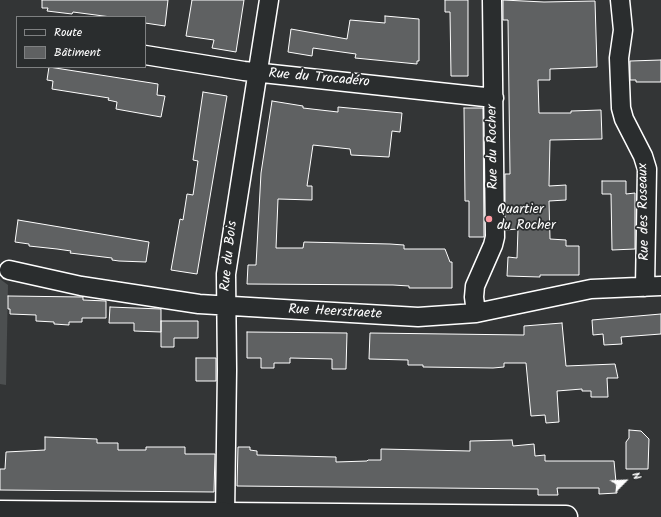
<!DOCTYPE html>
<html>
<head>
<meta charset="utf-8">
<style>
  body { margin:0 }
  #map { position:relative; width:661px; height:517px; overflow:hidden; background:#333536; font-family:Kalam,sans-serif }
  canvas { display:block }
  .legend { position:absolute; left:16px; top:16px; width:130px; height:52px; box-sizing:border-box; background:#2a2d2e; border:1px solid #7f8182; margin:0; padding:5px 7px; list-style:none; font-size:12px; color:#fff }
  .legend li { display:flex; align-items:center; gap:8px; height:20px }
  .legend b { width:20px; border:1px solid #7f8182 }
  .north { position:absolute; left:605px; top:461px; width:40px; height:40px; -webkit-text-stroke:3px #2a2d2e; paint-order:stroke; rotate:66deg; font-size:11px; font-weight:700; line-height:16px; text-align:center; color:#fff }
  .north::after { content:''; display:block; margin:auto; width:14px; height:18px; background:#fff; clip-path:polygon(50% 0,100% 100%,50% 72%,0 100%) }
</style>
</head>
<body>
<div id="map">
<canvas width="661" height="517"></canvas>
<ul class="legend">
<li><b style="height:5px;background:#2a2d2e"></b>Route</li>
<li><b style="height:11px;background:#5f6162"></b>Bâtiment</li>
</ul>
<div class="north">N</div>
</div>
<script>
const c = document.querySelector('canvas').getContext('2d');
c.lineJoin = 'round';
function paint(path, color) { c.fillStyle = color; c.fill(path, 'evenodd'); }
const shape = rows => new Path2D(rows.map(r => 'M' + r).join(''));
function stroke(path, color, width, dash) { c.strokeStyle = color; c.lineWidth = width; c.lineCap = dash ? 'butt' : 'round'; c.setLineDash(dash || []); c.stroke(path); }
function label(font, color, halo, rows, align = 'center') {
  c.font = font + ' Kalam,sans-serif'; c.lineWidth = 3.5; c.setLineDash([]); c.textBaseline = 'middle'; c.strokeStyle = halo; c.fillStyle = color; for (const [text, x, y, turn = 0] of rows) {
    c.save(); c.translate(x, y); c.rotate((+turn || 0) * Math.PI / 180); c.textAlign = isNaN(turn) ? turn : align; if (halo) c.strokeText(text, 0, 0); c.fillText(text, 0, 0); c.restore();
  }
}
const green = shape([
  [0,279,8,285,6,385,0,384]
]);
const building = shape([
  [42,0,168,0,165,26,145,23,145,17,111,17,73,12,72,14,47,11,48,8,42,8,42,0],
  [192,0,244,0,236,52,212,48,214,40,186,36,192,0],
  [445,0,468,0,468,76,451,76,450,12,445,12,445,0],
  [503,0,544,2,595,1,597,67,550,69,550,80,538,80,539,113,571,113,571,111,601,110,602,139,550,140,549,186,566,185,566,200,549,201,550,239,566,240,566,246,579,246,579,275,540,275,540,277,507,276,508,257,517,258,518,229,505,230,505,174,510,174,508,20,503,20,503,0],
  [385,16,419,19,419,61,417,61,417,64,355,58,356,54,313,48,312,56,288,52,291,29,347,39,350,20,385,23,385,16],
  [661,60,661,82,636,82,636,80,630,80,630,61,661,60],
  [49,67,158,84,157,95,165,96,161,117,116,109,117,102,108,100,109,98,52,89,53,81,47,80,49,67],
  [203,92,227,96,197,274,171,270,180,219,183,220,187,194,193,195,198,161,193,160,203,92],
  [272,101,303,106,303,108,338,112,338,107,402,113,400,132,392,131,389,157,351,155,350,149,313,145,307,186,312,186,312,200,278,199,276,248,303,248,304,242,390,244,404,245,404,249,445,249,450,262,452,262,452,288,409,288,409,286,393,285,247,284,248,265,256,265,261,173,272,101],
  [464,108,483,108,484,237,469,237,469,201,465,201,464,108],
  [602,181,626,181,626,194,635,193,635,249,612,250,611,194,602,194,602,181],
  [18,220,149,242,146,262,119,261,112,260,112,258,70,253,71,251,57,249,29,246,29,244,15,242,18,220],
  [8,296,83,297,83,300,106,301,106,318,82,318,82,322,69,322,69,325,54,324,54,322,36,321,36,315,10,314,10,309,8,309,8,296],
  [110,307,161,309,161,332,134,331,134,323,109,323,110,307],
  [661,314,661,334,621,337,622,344,604,345,603,334,593,335,592,320,661,314],
  [161,321,198,321,198,338,174,338,174,347,161,347,161,321],
  [562,323,566,366,615,364,618,378,607,378,608,397,591,397,591,391,582,391,582,389,557,391,559,422,546,423,545,415,531,416,526,363,504,363,504,367,493,368,423,367,423,365,408,365,408,360,369,359,370,333,524,335,524,326,562,323],
  [247,332,347,333,346,369,332,369,332,359,290,358,290,363,274,363,274,368,261,368,261,358,247,358,247,332],
  [196,358,216,358,216,381,196,381,196,358],
  [629,430,641,431,649,439,648,469,626,469,626,442,629,438,629,430],
  [45,437,97,439,97,443,118,443,118,450,146,450,146,447,185,447,185,454,215,454,214,492,0,490,0,469,5,469,6,452,45,450,45,437],
  [512,440,513,446,534,444,535,456,545,455,545,461,614,461,617,493,599,494,599,488,557,488,558,495,538,495,538,489,237,486,238,447,250,447,250,450,257,451,257,455,336,457,336,462,367,461,368,460,381,460,381,449,470,451,470,441,512,440]
]);
const minor = shape([
  [620,0,623,30,619,58,621,108,624,119,643,156,647,169,645,287],
  [145,55,244,71,494,98],
  [9,270,81,286,199,304,418,317,476,313,591,289,661,286],
  [476,313,474,297,475,286,493,245,495,237,492,0],
  [225,515,227,370,226,274,269,0]
]);
const major = shape([
  [0,512,566,517]
]);
const markers = [
  [489,219,4,"#ff9aa2"]
];
const streetNames = [
  ["Rue du Trocadéro",319,79,5],
  ["Rue du Rocher",494,147,-91],
  ["Rue des Roseaux",645,212,-91],
  ["Rue du Bois",230,256,-84],
  ["Rue Heerstraete",335,313,3]
];
const poiNames = [
  ["Quartier",497,211],
  ["du Rocher",497,227]
];
paint(green, '#4c4f50');
paint(building, '#5f6162');
stroke(building, '#fff', 1);
stroke(minor, '#fff', 21);
stroke(major, '#fff', 25);
stroke(minor, '#2a2d2e', 18);
stroke(major, '#2a2d2e', 22);
for (const [x, y, r, color] of markers) { const dot = new Path2D(); dot.arc(x, y, r, 0, 2 * Math.PI); c.fillStyle = color; c.fill(dot); stroke(dot, '#2a2d2e', 1.5); }
label('14px', '#fff', '#2a2d2e', streetNames);
label('14px', '#fff', '#2a2d2e', poiNames, 'left');
</script>
</body>
</html>
